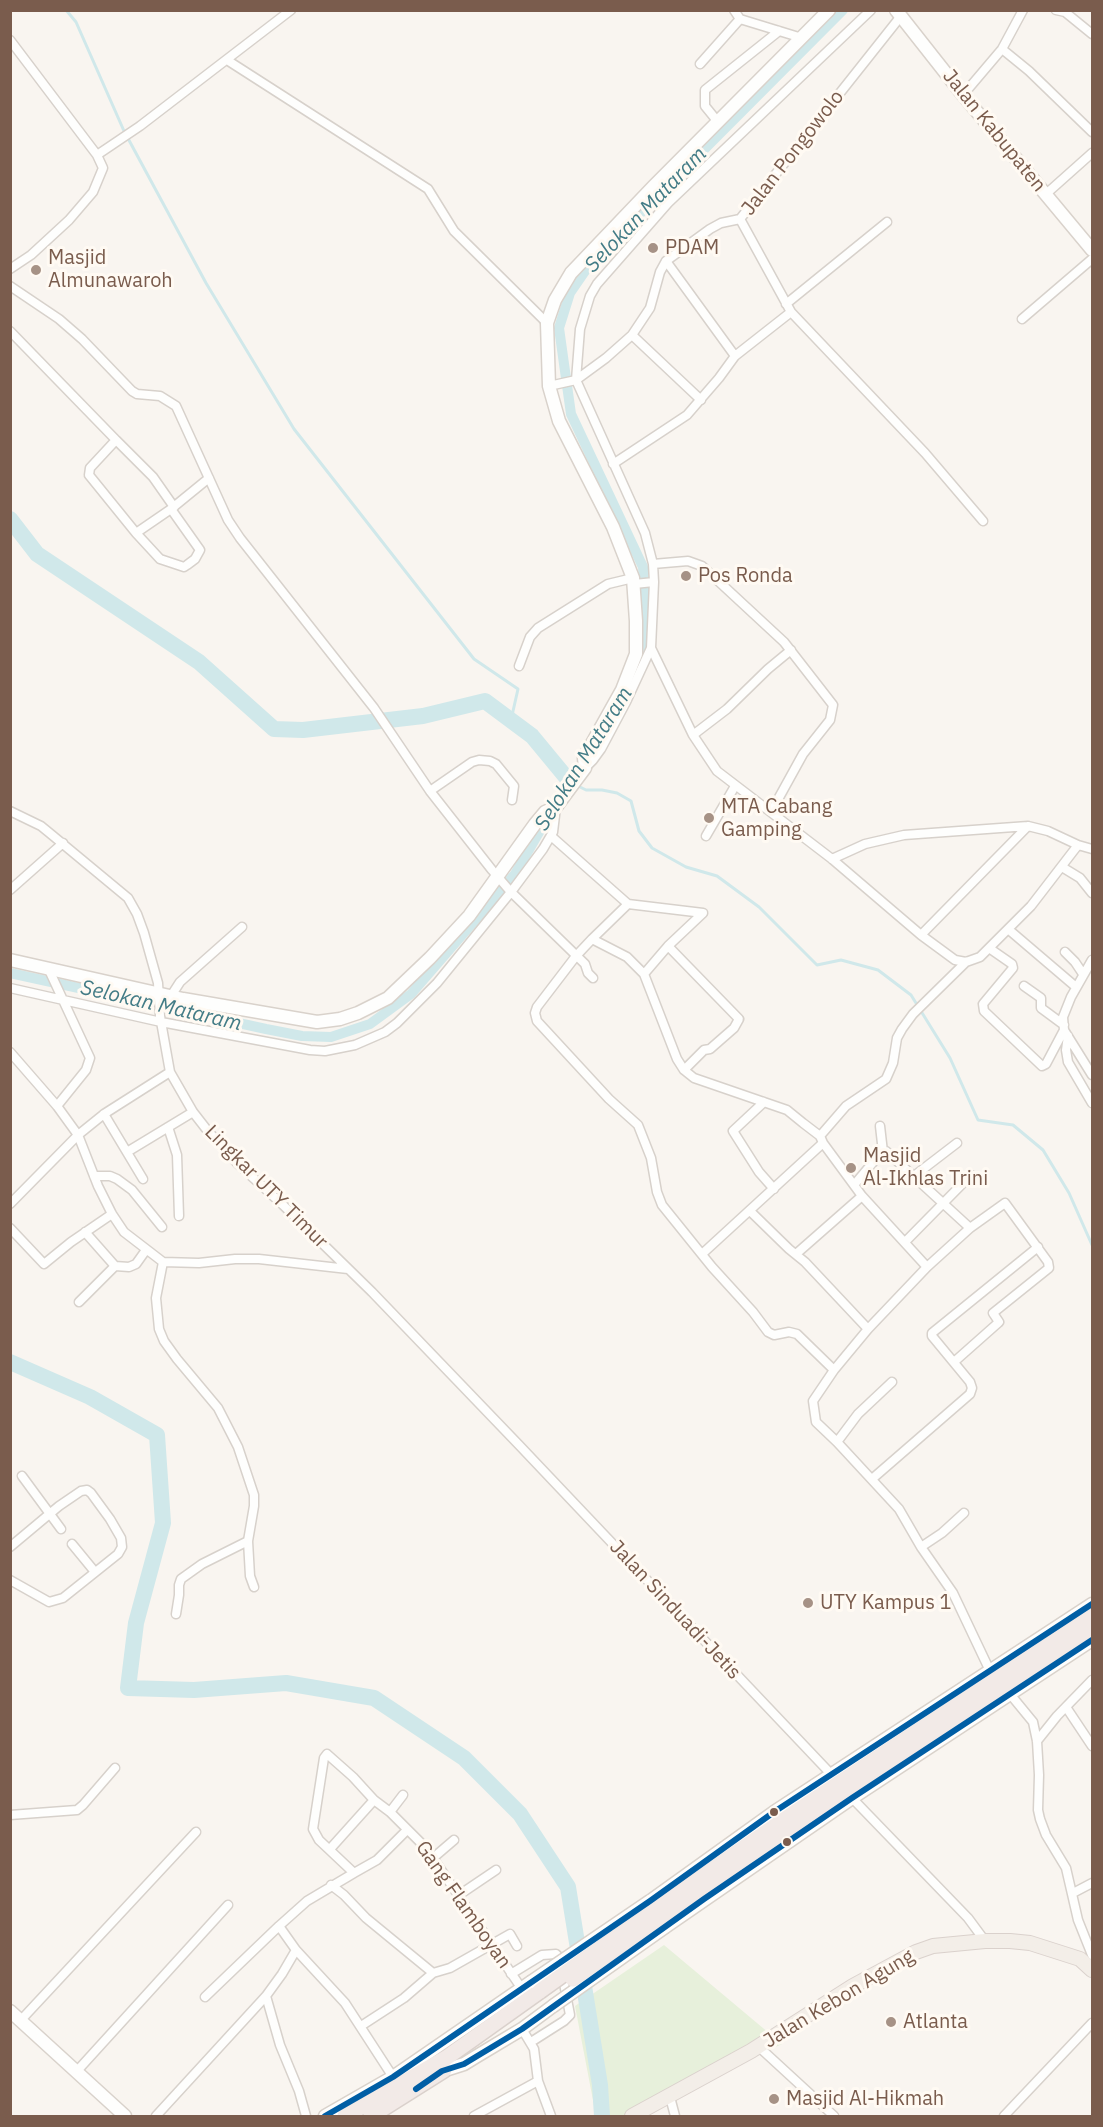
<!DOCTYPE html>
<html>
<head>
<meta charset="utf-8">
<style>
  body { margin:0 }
  #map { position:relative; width:1103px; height:2127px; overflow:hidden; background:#f9f5f0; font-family:"IBM Plex Sans",sans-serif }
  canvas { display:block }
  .frame { position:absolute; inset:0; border:12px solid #7a5c4d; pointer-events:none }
</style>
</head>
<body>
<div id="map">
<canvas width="1103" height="2127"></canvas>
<div class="frame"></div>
</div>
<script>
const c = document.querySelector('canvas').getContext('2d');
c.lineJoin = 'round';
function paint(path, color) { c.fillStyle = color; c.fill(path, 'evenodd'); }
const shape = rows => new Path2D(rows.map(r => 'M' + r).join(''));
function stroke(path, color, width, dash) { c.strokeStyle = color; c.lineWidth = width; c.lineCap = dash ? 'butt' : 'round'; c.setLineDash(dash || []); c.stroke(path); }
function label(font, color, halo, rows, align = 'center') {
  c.font = font + ' "IBM Plex Sans",sans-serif'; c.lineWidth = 6; c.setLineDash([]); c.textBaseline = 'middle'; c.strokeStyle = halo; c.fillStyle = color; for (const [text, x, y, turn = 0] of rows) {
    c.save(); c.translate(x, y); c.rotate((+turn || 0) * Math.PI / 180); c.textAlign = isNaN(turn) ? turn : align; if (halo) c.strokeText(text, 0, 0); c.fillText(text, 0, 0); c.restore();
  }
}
const green = shape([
  [664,1945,782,2044,633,2116,596,2116,575,2006]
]);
const stream = shape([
  [66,10,76,22,124,131,206,283,294,429,474,659,518,689,511,720],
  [576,785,586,790,602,790,617,793,631,801,639,831,652,848,686,867,717,876,759,907,817,965,841,960,878,970,911,995,950,1058,978,1120,1013,1125,1043,1150,1069,1193,1092,1245]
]);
const canal = shape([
  [639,658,646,622,643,567,571,414,559,328,570,293,590,264,843,10],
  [10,973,266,1029,302,1036,331,1037,370,1024,411,994,515,874,553,808]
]);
const river = shape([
  [10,519,37,554,199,662,274,729,303,730,423,716,485,701,532,736,570,782],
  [10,1362,90,1397,157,1435,163,1523,136,1623,128,1688,194,1690,286,1683,374,1698,464,1758,520,1814,568,1887,600,2085,602,2116]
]);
const street = shape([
  [734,10,740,19,802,38],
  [1056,10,1065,12,1092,34],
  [10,40,97,155,103,168,93,192,69,220,31,255,10,269],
  [1002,49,1029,71,1092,132],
  [227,60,428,189,454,231,547,323],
  [700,64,740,19],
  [963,95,1002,49,1023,10],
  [718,122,705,106,705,90,779,31],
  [97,155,140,126,291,10],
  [1046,194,1092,153],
  [666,261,735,356],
  [10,286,59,319,82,339,132,391,137,394,160,396,176,406,228,520,240,538,374,708,430,791,492,870,510,891,585,964,588,973,593,978],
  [786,304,887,222],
  [791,312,925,453,983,521],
  [1022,319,1092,259],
  [10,331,116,440,90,468,89,475,136,533,171,509,209,478],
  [632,335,701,400],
  [549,386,576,380,606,358,632,335,650,308,660,272,666,261,710,229,721,223,740,219],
  [116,440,153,477,174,507],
  [613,464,687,415,719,378,735,356,791,312,740,219,901,16],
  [136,533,160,559,184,567,187,565,195,559,200,550,171,509],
  [653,564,688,561,702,566,784,642,833,705,830,720,803,754,771,812],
  [634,584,654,582],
  [651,648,693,735,717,771,832,859,921,935,955,960,966,962,980,957,1031,906,1078,845,1092,849],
  [519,666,530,637,538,628,608,584,633,578],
  [693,735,727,709,768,669,791,650],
  [585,768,593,760,601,749,626,702,651,648,654,582,653,564,645,533,576,380,580,329,590,296,597,284,668,203,871,10],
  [430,791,472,762,479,760,490,761,496,764,514,786,512,800],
  [10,811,41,826,52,835,128,898,137,914,144,933,158,983,160,1016,170,1072,193,1112,207,1130,238,1164,283,1205,372,1292,519,1445,831,1774],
  [1028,826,1048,831,1078,845],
  [551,836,628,904,703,913,668,946],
  [706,836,735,786],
  [832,859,865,844,904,835,1028,826,921,935],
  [1062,867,1080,878,1092,893],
  [10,890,63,843],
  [1008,929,1076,987],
  [592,939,628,904],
  [989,948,1012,964,1013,968,983,1004,984,1011,1042,1066,1046,1064,1064,1030],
  [1065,952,1075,962,1083,974],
  [1092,960,1071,997,1063,1017,1064,1030,1092,1075],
  [49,970,90,1058,86,1070,57,1106,78,1135,98,1186,112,1214,124,1232,163,1262,199,1263,235,1259,259,1259,348,1269],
  [644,974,668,946,739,1019,734,1028,710,1049,704,1050,684,1070],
  [1024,986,1041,998,1041,1008,1064,1025],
  [10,988,161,1022,310,1050,325,1051,355,1045,385,1032,397,1023,437,983,511,892,543,849,553,832,556,807],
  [171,996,180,982,242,927],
  [1068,1036,1066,1050,1068,1062,1092,1103],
  [10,1052,57,1106],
  [764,1102,733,1131,759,1172,774,1189],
  [104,1114,143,1179],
  [880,1126,883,1152],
  [168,1127,177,1155,179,1216],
  [820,1136,846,1106,886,1079,893,1063,897,1038,902,1029,913,1014,966,962],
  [127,1152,193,1112],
  [94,1176,110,1176,117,1179,132,1190,162,1227],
  [914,1176,957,1143],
  [854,1185,880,1154,886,1151,970,1228],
  [10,1204,78,1135,104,1114,170,1072],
  [750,1211,789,1249,805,1262,868,1329],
  [10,1228,44,1264,71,1242,112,1214],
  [85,1232,115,1266],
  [905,1242,971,1175],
  [702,1254,823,1143],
  [796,1254,862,1196],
  [163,1262,156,1298,159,1329,164,1341,177,1359,218,1408,238,1447,254,1495,254,1506,248,1541,250,1576,254,1587],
  [927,1267,970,1228,1005,1203,1048,1262,1049,1268,993,1313,999,1322,998,1323,954,1362],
  [79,1302,115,1266,129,1267,136,1264,146,1250],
  [834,1370,868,1329,927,1267,862,1196,823,1143,820,1136,803,1123,787,1110,694,1078,684,1070,677,1059,644,974,627,957,592,939,576,956,537,1007,535,1013,537,1021,609,1099,638,1125,651,1158,657,1192,662,1205,712,1267,753,1312,768,1332,774,1335,789,1332,797,1334,834,1370,813,1401,816,1422,837,1442,899,1509,921,1547,953,1593,990,1671],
  [837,1442,858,1414,892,1382],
  [22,1476,61,1529],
  [872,1479,970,1394,972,1388,970,1382,932,1336,932,1333,1038,1247],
  [72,1544,95,1572],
  [10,1547,59,1506,81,1491,87,1490,91,1493,110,1519,121,1538,122,1547,118,1554,63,1598,49,1602,10,1580],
  [921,1547,942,1533,964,1513],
  [176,1614,179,1595,179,1585,181,1579,202,1564,248,1541],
  [1010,1694,1033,1722,1037,1741,1039,1775,1038,1810,1040,1819,1046,1835,1066,1868,1078,1920,1092,1955],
  [1066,1707,1092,1746],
  [1037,1741,1057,1716,1092,1680],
  [852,1798,968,1918,985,1941],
  [390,1812,403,1795],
  [10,1815,77,1810,83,1805,115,1768],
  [407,1830,377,1860,354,1873,319,1840,313,1829,324,1758,327,1754,353,1777,374,1800,390,1812,420,1842,433,1858,522,1989],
  [330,1849,374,1800],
  [433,1858,454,1840],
  [331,1885,344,1895,366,1918,433,1973,404,1998,361,2026],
  [1073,1893,1092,1883],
  [459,1895,496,1870],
  [279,1926,296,1950,282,1974,266,1996,280,2045,299,2091,306,2116],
  [296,1950,345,2003,393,2077],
  [433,1973,450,1968,510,1934,517,1946],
  [511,1974,542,1955,556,1954,559,1957,570,2015,564,2021,531,2042],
  [205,1997,279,1926,307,1901,354,1873],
  [21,2020,196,1832],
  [759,2047,834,2116],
  [77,2071,228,1905],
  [538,2081,551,2116],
  [670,2097,675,2116],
  [156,2116,266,1996],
  [474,2116,538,2081,534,2049,522,2029],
  [1004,2116,1092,2023]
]);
const secondary = shape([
  [896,10,963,95,1092,250],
  [10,960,183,999,317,1022,340,1019,358,1013,388,998,430,958,469,916,535,824,545,812,556,807,585,768,584,758,622,690,636,654,636,621,633,578,613,527,559,421,549,386,547,323,555,300,571,273,654,186,829,10],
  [650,1901,774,1812,1092,1604],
  [665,1927,852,1798,1092,1640],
  [10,2011,125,2116],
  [442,2071,464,2064,477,2056,522,2029,553,2006],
  [325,2116,393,2077,531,1982]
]);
const primary = shape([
  [632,2116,751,2051,853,1986,916,1952,933,1946,985,1941,1010,1941,1030,1943,1080,1959,1092,1970]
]);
const highway = shape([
  [656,1908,794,1813,1092,1615],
  [662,1917,784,1833,1092,1629],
  [345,2116,446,2058,540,1991],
  [371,2116,444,2070]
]);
const secondaryBridge = shape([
  [531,1982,650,1901],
  [553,2006,665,1927]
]);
const highwayBridge = shape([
  [573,1979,662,1917],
  [540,1991,656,1908]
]);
const bus1 = shape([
  [416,2089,442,2071,464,2064,522,2029,704,1899,852,1798,1092,1640],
  [325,2116,393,2077,650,1901,774,1812,1092,1604]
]);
const markers = [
  [653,248,6,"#a69286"],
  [36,270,6,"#a69286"],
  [686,576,6,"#a69286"],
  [709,818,6,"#a69286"],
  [851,1168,6,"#a69286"],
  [808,1603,6,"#a69286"],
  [774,1812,5,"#7a5c4d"],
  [787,1842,5,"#7a5c4d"],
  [891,2022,6,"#a69286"],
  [774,2099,6,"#a69286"]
];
const streetNames = [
  ["Jalan Kabupaten",994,131,51],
  ["Jalan Pongowolo",793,153,-52],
  ["Lingkar UTY Timur",266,1187,45],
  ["Jalan Sinduadi-Jetis",675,1610,47],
  ["Gang Flamboyan",463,1905,55],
  ["Jalan Kebon Agung",839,1999,-31]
];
const poiNames = [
  ["PDAM",665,248],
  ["Masjid",48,258],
  ["Almunawaroh",48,281],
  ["Pos Ronda",698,576],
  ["MTA Cabang",721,807],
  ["Gamping",721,830],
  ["Masjid",863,1156],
  ["Al-Ikhlas Trini",863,1179],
  ["UTY Kampus 1",820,1603],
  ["Atlanta",903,2022],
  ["Masjid Al-Hikmah",786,2099]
];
const waterNames = [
  ["Selokan Mataram",646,210,-46],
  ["Selokan Mataram",584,759,-58],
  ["Selokan Mataram",161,1006,13]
];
paint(green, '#e7f0db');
stroke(stream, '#d0e8ea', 3);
stroke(canal, '#d0e8ea', 10);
stroke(river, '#d0e8ea', 16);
stroke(street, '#d7d1cb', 11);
stroke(secondary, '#d9d2cb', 15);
stroke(primary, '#dad1cc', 16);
stroke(highway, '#dad1cc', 18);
stroke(street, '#fefefd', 8);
stroke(secondary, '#fefefd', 12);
stroke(primary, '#f3eee8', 14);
stroke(highway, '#f2eae7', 15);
stroke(secondaryBridge, '#d9d2cb', 15, []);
stroke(highwayBridge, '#dad1cc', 18, []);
stroke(secondaryBridge, '#fefefd', 12);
stroke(highwayBridge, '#f2eae7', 15);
stroke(bus1, '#005ea5', 6);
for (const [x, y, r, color] of markers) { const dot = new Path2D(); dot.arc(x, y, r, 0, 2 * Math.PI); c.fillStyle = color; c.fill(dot); stroke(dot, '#fffaf3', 2); }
label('20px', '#7a5c4d', '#fffaf3', streetNames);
label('20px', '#7a5c4d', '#fffaf3', poiNames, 'left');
label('italic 21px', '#437c86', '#fffaf3', waterNames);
</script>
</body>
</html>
